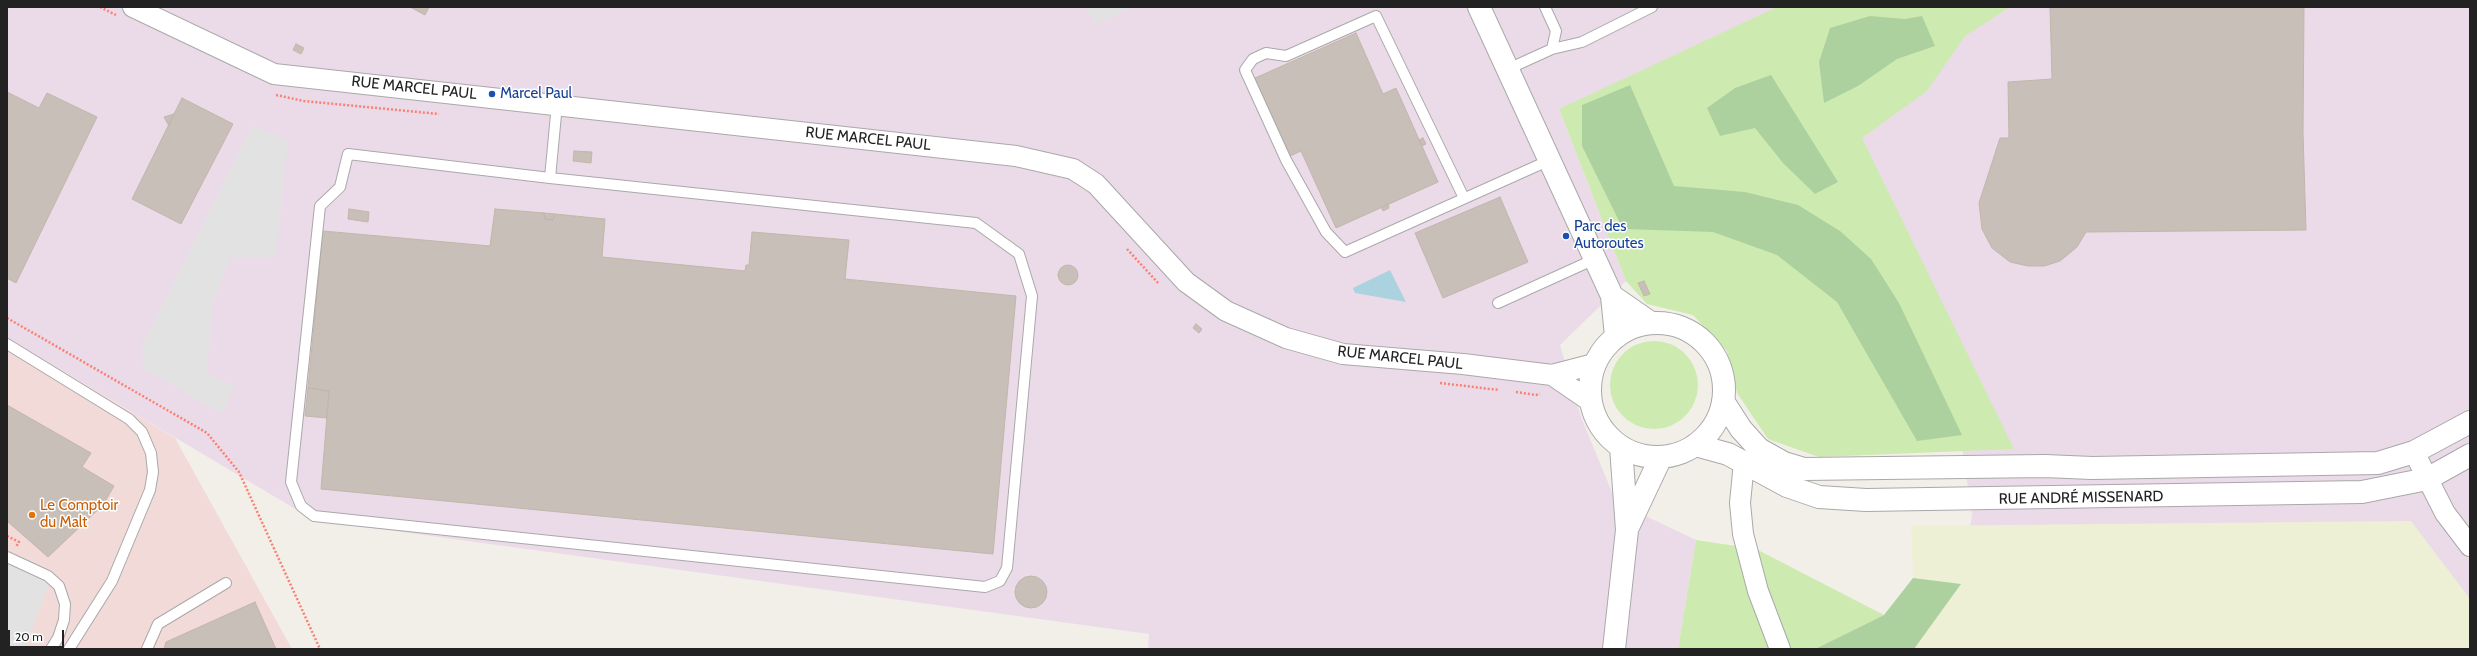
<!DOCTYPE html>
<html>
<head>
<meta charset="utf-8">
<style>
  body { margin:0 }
  #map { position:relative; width:2477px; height:656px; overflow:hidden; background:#f2efe9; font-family:Cabin,sans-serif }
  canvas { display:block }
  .frame { position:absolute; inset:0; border:8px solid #222; pointer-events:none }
  .scale { position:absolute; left:8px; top:630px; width:56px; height:18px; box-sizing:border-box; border:2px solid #222; border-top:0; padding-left:5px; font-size:12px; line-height:14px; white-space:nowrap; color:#222; -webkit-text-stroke:3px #fff; paint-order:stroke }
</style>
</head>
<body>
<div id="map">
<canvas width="2477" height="656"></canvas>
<div class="frame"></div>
<div class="scale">20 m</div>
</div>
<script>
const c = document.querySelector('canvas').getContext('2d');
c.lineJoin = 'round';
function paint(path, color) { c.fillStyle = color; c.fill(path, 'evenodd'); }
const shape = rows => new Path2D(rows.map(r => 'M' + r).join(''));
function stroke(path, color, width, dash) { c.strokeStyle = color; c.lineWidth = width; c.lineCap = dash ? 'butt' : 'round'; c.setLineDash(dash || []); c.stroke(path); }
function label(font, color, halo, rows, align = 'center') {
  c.font = font + ' Cabin,sans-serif'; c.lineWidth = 3; c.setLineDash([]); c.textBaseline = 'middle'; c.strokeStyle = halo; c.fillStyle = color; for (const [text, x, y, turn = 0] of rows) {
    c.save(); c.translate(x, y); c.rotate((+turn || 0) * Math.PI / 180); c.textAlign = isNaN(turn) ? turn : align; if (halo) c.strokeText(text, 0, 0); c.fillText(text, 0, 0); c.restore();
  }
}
const commercial = shape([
  [7,338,175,438,292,649,7,649]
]);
const industrial = shape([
  [7,7,2470,7,2470,649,1914,649,1961,584,1972,515,1961,440,1559,109,1626,281,1560,345,1581,417,1616,502,1696,540,1678,649,1148,649,1149,634,314,520,7,338]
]);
const farmland = shape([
  [2411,521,2470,599,2470,649,1914,649,1961,584,1913,578,1911,526]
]);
const grass = shape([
  [1777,7,2010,7,1965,36,1927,91,1862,138,2014,449,1819,457,1768,439,1737,393,1727,351,1693,315,1647,304,1626,281,1559,109],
  '1610 385a44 44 0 1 1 88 0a44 44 0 1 1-88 0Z',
  [1696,540,1756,549,1884,615,1815,649,1678,649]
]);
const forest = shape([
  [1870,16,1905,19,1922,16,1935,46,1897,59,1858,86,1824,103,1819,62,1830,28],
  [1771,75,1838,182,1815,194,1783,163,1755,128,1720,136,1707,108,1735,88],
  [1630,85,1674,186,1745,192,1798,205,1840,231,1871,259,1899,303,1962,435,1917,441,1837,302,1777,255,1713,232,1623,229,1582,146,1582,105],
  [1913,578,1961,584,1914,649,1815,649,1884,615]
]);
const parking = shape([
  [1086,7,1132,7,1095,24],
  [252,126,288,140,276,257,231,257,213,304,207,374,234,386,222,414,143,368,142,346],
  [7,563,49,584,25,649,7,649]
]);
const water = shape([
  [1390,270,1406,302,1355,293,1353,288]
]);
const building = shape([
  [410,7,429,7,425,15,410,7],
  [2050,7,2304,7,2303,133,2306,230,2086,232,2077,247,2060,261,2044,266,2028,266,2010,262,1992,248,1982,229,1979,203,2000,138,2009,138,2008,82,2052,79,2050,7],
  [1356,33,1383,94,1396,88,1438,182,1336,228,1301,151,1288,157,1253,79,1356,33],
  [296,44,304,48,301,54,293,50,296,44],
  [7,92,39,108,47,93,97,117,16,283,7,278,7,92],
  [182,98,233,124,181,224,132,199,182,98],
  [174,114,169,126,164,117,174,114],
  [1423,138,1426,144,1422,146,1419,140,1423,138],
  [574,151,592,152,591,163,573,161,574,151],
  [1500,197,1528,262,1443,298,1415,233,1500,197],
  [1388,204,1389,208,1383,211,1381,207,1388,204],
  [349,209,369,212,368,222,348,219,349,209],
  [495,209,544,213,545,219,553,220,555,214,605,219,602,257,745,271,746,265,749,265,752,232,849,240,845,279,1016,296,993,554,321,489,329,391,308,388,323,231,490,246,495,209],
  [544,213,555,214,553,220,545,219,544,213],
  '1058 275a10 10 0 1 1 20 0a10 10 0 1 1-20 0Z',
  [1644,281,1650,294,1644,296,1638,283,1644,281],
  [1196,324,1202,329,1199,333,1193,328,1196,324],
  [308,388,329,391,327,418,305,416,308,388],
  [7,405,91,453,82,467,114,486,103,505,48,557,7,521,7,405],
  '1015 592a16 16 0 1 1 32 0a16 16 0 1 1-32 0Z',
  [255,602,276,649,164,649,166,642,255,602]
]);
const path = shape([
  [100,7,116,15],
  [276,95,304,101,439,114],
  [1127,249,1159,284],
  [7,318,207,433,239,472,320,649],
  [1440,383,1499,390],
  [1516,392,1536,395,1540,394],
  [7,536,19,542,16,547]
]);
const service = shape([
  [1545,7,1556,31,1552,49],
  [1508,69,1552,49,1582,42,1652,7],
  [348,154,550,178,976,223,1019,254,1032,296,1007,568,1000,581,985,587,314,516,301,506,291,482,320,206,340,187,348,154],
  [550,178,557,104],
  [1464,198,1376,16,1286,56,1266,53,1253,59,1245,70,1286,160,1326,232,1345,252,1550,160],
  [1498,303,1595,259],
  [7,344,129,419,142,432,151,453,153,472,150,490,112,581,69,649],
  [7,557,48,576,59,586,65,604,64,620,58,638,51,649],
  [147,649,158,624,226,583]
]);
const minor = shape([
  [133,7,274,74,1016,156,1073,169,1096,184,1186,282,1226,311,1286,338,1343,354,1463,364,1552,375,1594,364],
  [1552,375,1590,401],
  [2414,452,2445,513,2470,546],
  [1744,462,1740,503,1743,534,1758,591,1780,649]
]);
const tertiary = shape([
  [1479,7,1612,296,1616,336],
  [1612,296,1651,323],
  '1590 390a67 67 0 1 1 134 0a67 67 0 1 1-134 0Z',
  [1723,401,1741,429,1759,449,1784,463,1804,469,2045,466,2092,468,2378,463,2414,452,2470,422],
  [1695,445,1728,454,1787,486,1819,497,1866,500,2362,492,2427,479,2470,455],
  [1629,525,1661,457],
  [1614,649,1627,530,1621,447]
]);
const markers = [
  [492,94,4,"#1a4fb4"],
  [1566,236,4,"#1a4fb4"],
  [32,515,4,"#e8710a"]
];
const streetNames = [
  ["RUE MARCEL PAUL",414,88,6],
  ["RUE MARCEL PAUL",868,139,6],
  ["RUE MARCEL PAUL",1400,358,6],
  ["RUE ANDRÉ MISSENARD",2081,498,-1]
];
const transitNames = [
  ["Marcel Paul",500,94],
  ["Parc des",1574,227],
  ["Autoroutes",1574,244]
];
const foodNames = [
  ["Le Comptoir",40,506],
  ["du Malt",40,523]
];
paint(commercial, '#f2dad9');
paint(industrial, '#ebdbe8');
paint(farmland, '#eef0d5');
paint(grass, '#cdebb0');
paint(forest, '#add19e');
paint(parking, '#e2e2e2');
paint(water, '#aad3df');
paint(building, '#c7bfb8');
stroke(building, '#c4b6ab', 1);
stroke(service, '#a9a9a9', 12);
stroke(minor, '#a9a9a9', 22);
stroke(tertiary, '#a9a9a9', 24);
stroke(path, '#fa8072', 2.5, [2, 2]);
stroke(service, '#fff', 10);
stroke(minor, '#fff', 20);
stroke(tertiary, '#fff', 22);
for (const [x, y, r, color] of markers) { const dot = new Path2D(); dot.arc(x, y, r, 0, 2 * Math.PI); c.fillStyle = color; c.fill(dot); stroke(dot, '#fff', 1.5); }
label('15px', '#222', '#fff', streetNames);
label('15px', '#164399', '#fff', transitNames, 'left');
label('15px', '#c56008', '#fff', foodNames, 'left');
</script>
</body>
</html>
